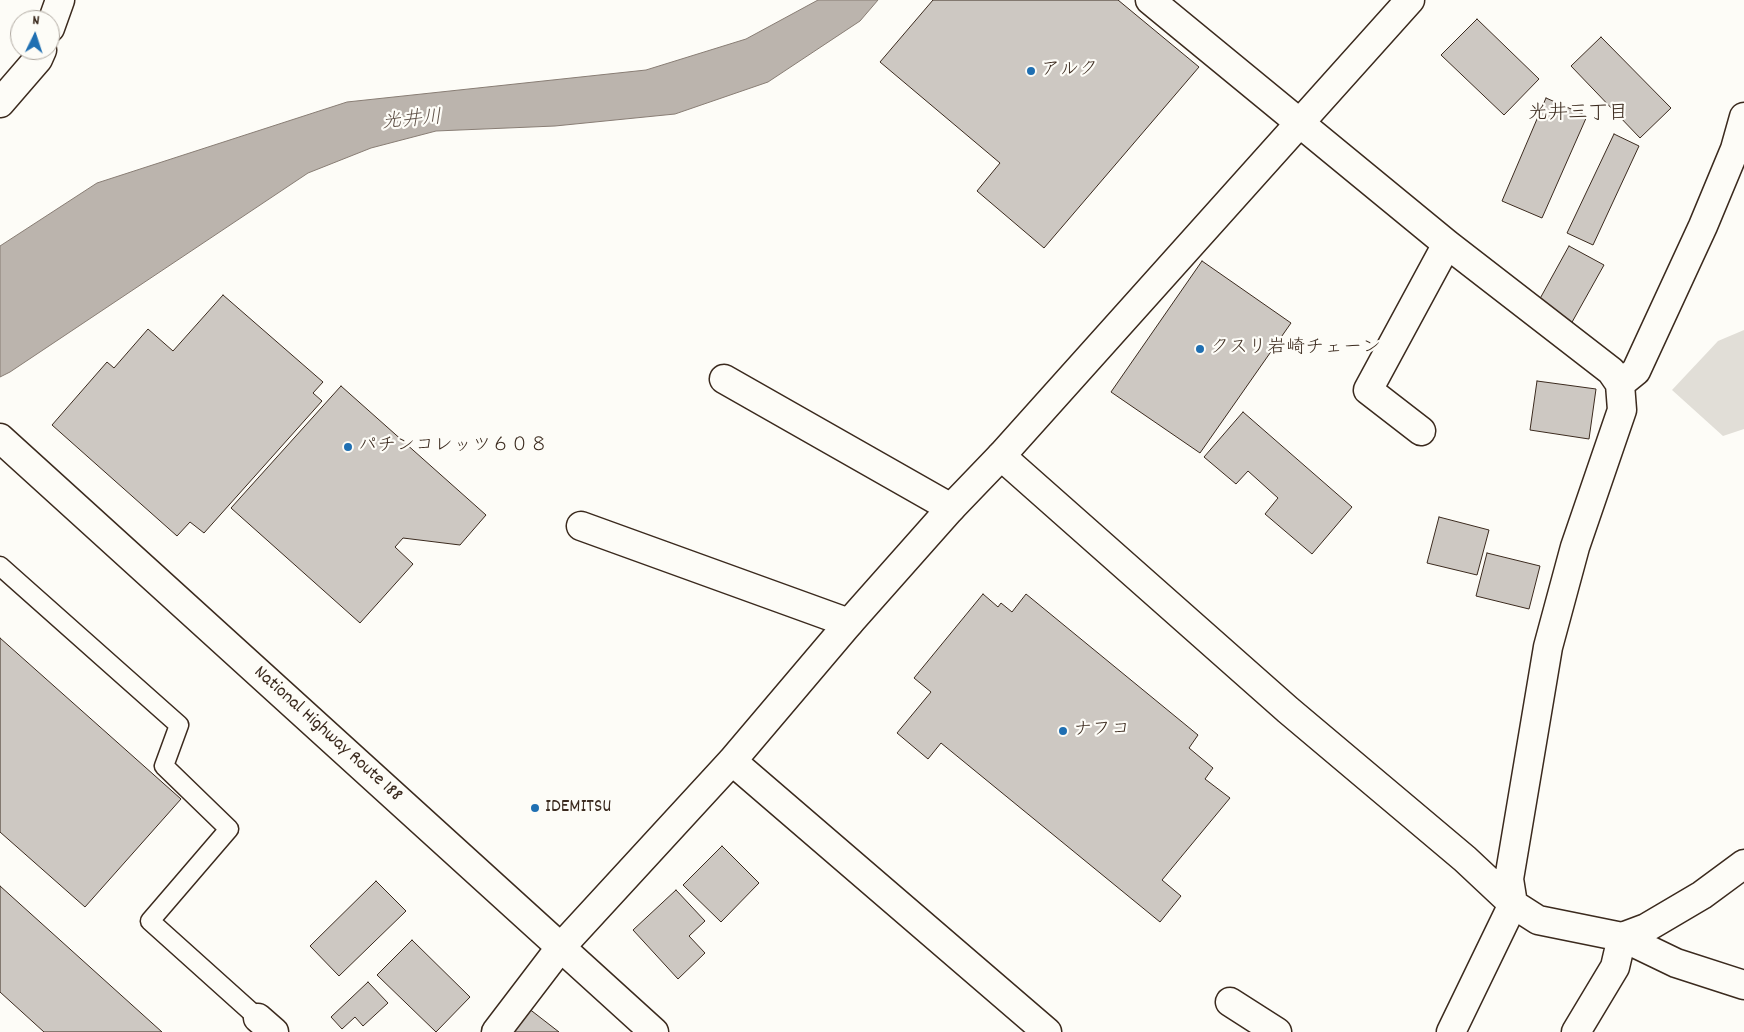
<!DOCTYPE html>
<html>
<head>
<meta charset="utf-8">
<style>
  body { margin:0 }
  #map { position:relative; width:1744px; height:1032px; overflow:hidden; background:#fdfcf7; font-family:Dekko,sans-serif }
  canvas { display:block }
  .north { position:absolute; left:10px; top:10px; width:50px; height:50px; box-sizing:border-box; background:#fdfcf7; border:1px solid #afa8a0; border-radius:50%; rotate:4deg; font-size:14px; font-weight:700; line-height:20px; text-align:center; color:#3b2a1e }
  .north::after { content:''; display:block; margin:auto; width:18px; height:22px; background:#1f6fb2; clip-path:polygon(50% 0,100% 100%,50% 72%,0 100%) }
</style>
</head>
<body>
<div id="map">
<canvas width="1744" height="1032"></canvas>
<div class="north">N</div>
</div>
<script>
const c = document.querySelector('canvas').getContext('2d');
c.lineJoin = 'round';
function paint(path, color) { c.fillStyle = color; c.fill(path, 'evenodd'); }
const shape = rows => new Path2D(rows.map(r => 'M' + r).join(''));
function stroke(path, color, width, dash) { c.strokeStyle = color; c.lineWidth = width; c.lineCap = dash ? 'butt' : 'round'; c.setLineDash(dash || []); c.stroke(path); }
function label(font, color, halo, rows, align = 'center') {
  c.font = font + ' Dekko,"Klee One",sans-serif'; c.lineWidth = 4.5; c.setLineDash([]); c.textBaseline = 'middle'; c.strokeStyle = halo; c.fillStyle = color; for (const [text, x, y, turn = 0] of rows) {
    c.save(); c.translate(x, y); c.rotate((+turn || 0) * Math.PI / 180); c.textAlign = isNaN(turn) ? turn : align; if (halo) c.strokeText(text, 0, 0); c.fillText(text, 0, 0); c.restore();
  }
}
const green = shape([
  [1744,330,1744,429,1723,436,1672,390,1718,341]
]);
const water = shape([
  [818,0,878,0,860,21,768,82,675,114,555,126,436,131,371,148,308,173,10,372,0,377,0,246,97,183,347,102,646,70,746,39,818,0]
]);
const building = shape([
  [933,0,1118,0,1199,67,1044,248,977,191,1000,163,880,62,933,0],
  [1477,19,1539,79,1504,115,1441,55,1477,19],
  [1601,37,1671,108,1640,138,1571,66,1601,37],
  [1546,98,1587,116,1542,218,1502,201,1546,98],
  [1614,134,1639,146,1593,245,1567,233,1614,134],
  [1569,246,1604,265,1571,324,1537,304,1569,246],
  [1202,261,1291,323,1200,453,1111,392,1202,261],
  [223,295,323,382,313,393,322,401,204,533,190,522,177,536,52,425,107,362,114,368,148,329,173,351,223,295],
  [1537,381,1596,389,1589,439,1530,430,1537,381],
  [341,386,486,515,460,545,403,538,395,547,413,564,360,623,231,508,341,386],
  [1243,412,1352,507,1312,554,1265,514,1278,498,1248,471,1236,484,1204,457,1243,412],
  [1439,517,1489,530,1477,575,1427,563,1439,517],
  [1487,553,1540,566,1529,609,1476,596,1487,553],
  [983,594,998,607,1001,603,1012,612,1026,594,1198,735,1189,748,1213,768,1205,779,1230,798,1162,880,1181,896,1160,922,941,743,928,759,897,733,931,692,914,678,983,594],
  [0,638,181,799,85,907,0,832,0,638],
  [722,846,759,883,721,922,683,885,722,846],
  [376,881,406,911,339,976,310,946,376,881],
  [0,886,162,1032,44,1032,0,992,0,886],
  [676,890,705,921,689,936,705,953,678,979,633,930,676,890],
  [412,940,470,997,436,1032,377,975,412,940],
  [368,982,388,1003,363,1026,355,1017,342,1029,331,1017,368,982],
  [528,1008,559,1032,509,1032,528,1008]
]);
const lane = shape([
  [0,566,179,725,164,766,229,829,150,921,258,1018]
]);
const street = shape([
  [1150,0,1447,244,1611,371,1620,384,1622,410,1575,547,1548,647,1509,879,1513,904,1451,1032],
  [50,28,60,0],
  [0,103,38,59,42,50],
  [724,379,951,508],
  [1620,384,1636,371,1703,226,1735,149,1744,117],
  [1421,431,1368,390,1447,244],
  [1001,456,1288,710,1465,859,1513,904,1538,920,1622,937,1676,963,1744,985],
  [581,526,849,623],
  [1230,1002,1277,1032],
  [258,1018,274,1032],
  [1576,1032,1615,967,1622,937,1646,928,1702,895,1744,864]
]);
const secondary = shape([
  [732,761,1047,1032],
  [496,1032,560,948,732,761,849,623,951,508,1001,456,1410,0]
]);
const highway = shape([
  [0,438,654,1032]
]);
const markers = [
  [1031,71,5,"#1f6fb2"],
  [1200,349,5,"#1f6fb2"],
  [348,447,5,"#1f6fb2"],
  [1063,731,5,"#1f6fb2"],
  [535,808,5,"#1f6fb2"]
];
const poiNames = [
  ["アルク",1041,71],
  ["クスリ岩崎チェーン",1210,349],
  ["パチンコレッツ６０８",358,447],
  ["ナフコ",1073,731],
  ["IDEMITSU",545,808]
];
const streetNames = [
  ["National Highway Route 188",327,735,42]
];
const neighbourhoodNames = [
  ["光井三丁目",1578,115]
];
const waterNames = [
  ["光井川",412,122,-5]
];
paint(green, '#e1ded7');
paint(water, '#bbb4ad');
stroke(water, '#887d74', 1);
paint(building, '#cdc8c2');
stroke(building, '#3b2a1e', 1);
stroke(lane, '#3b2a1e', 21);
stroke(street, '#3b2a1e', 31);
stroke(secondary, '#3b2a1e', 31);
stroke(highway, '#3b2a1e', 31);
stroke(lane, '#fdfcf7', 18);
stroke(street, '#fdfcf7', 28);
stroke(secondary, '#fdfcf7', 28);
stroke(highway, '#fdfcf7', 28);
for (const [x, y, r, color] of markers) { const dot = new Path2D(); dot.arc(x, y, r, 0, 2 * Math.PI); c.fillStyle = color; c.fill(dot); stroke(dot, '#fdfcf7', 2); }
label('19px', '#3b2a1e', '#fdfcf7', poiNames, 'left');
label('19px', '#3b2a1e', '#fdfcf7', streetNames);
label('20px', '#3b2a1e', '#fdfcf7', neighbourhoodNames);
label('italic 20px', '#615349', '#fdfcf7', waterNames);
</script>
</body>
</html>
